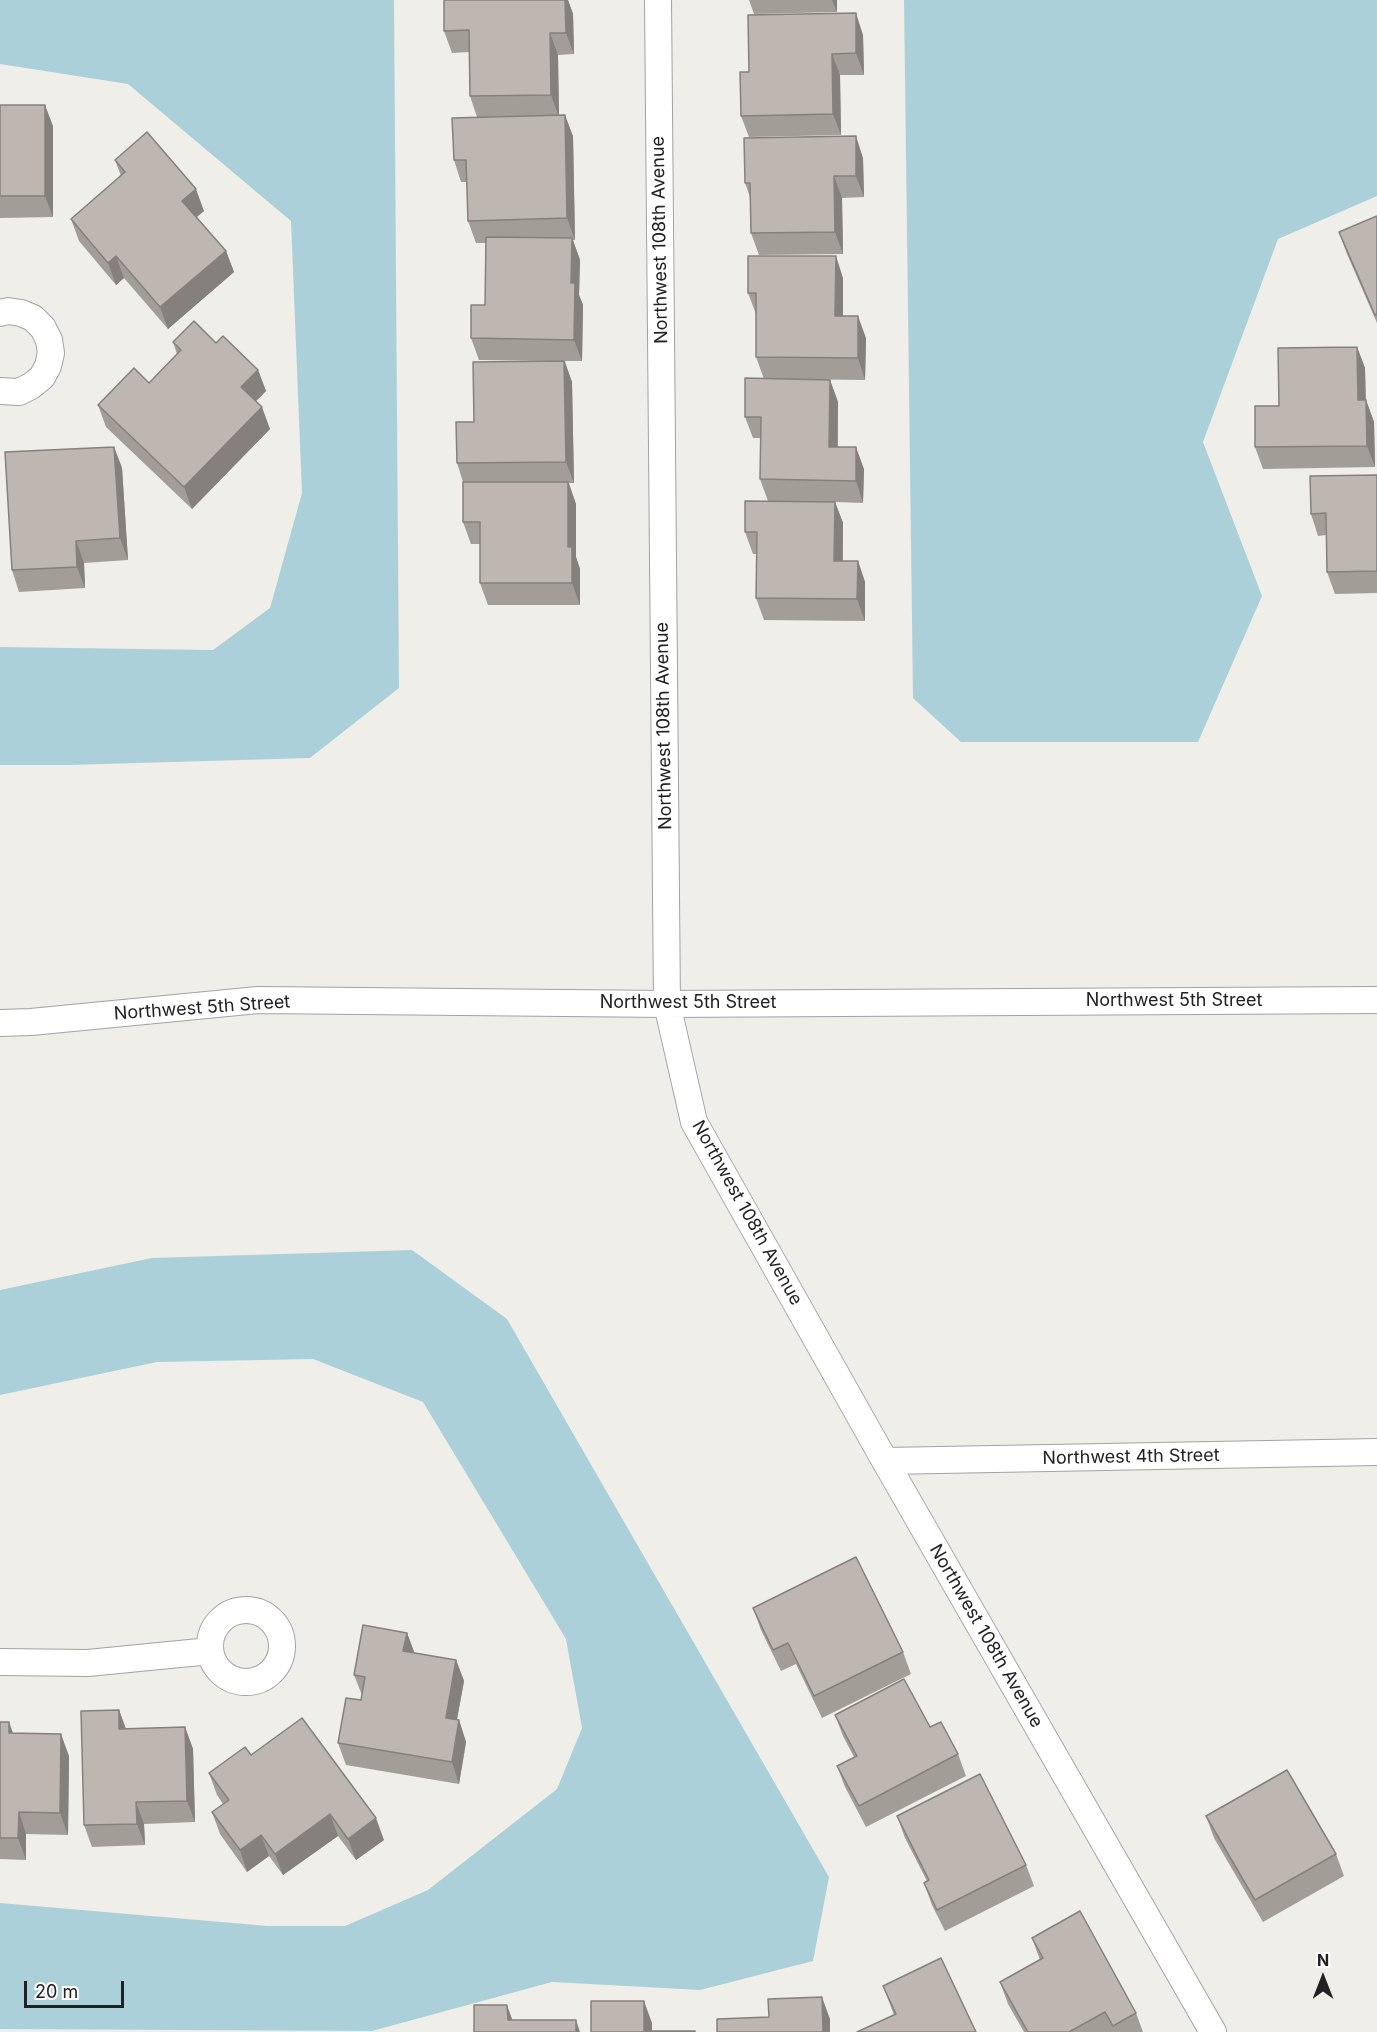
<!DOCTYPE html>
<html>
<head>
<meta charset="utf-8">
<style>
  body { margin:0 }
  #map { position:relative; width:1377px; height:2032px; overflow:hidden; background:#f0eee8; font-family:Inter,sans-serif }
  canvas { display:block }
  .north { position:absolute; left:1293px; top:1948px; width:60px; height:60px; -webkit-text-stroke:4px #fff; paint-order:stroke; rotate:0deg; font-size:16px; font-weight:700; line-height:24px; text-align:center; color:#212121 }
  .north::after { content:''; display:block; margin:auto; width:21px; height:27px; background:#212121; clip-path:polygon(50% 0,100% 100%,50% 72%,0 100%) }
  .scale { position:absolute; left:24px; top:1981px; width:100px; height:27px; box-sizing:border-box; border:3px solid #212121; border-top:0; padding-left:8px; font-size:18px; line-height:21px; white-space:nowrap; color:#212121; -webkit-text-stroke:4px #fff; paint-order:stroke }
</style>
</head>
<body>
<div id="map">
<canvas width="1377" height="2032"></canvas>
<div class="north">N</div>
<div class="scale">20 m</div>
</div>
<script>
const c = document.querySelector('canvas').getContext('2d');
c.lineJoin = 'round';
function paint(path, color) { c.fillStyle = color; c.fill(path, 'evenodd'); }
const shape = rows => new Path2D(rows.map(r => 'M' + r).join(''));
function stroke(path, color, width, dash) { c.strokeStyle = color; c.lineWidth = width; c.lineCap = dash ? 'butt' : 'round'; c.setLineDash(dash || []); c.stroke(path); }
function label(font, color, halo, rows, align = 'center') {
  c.font = font + ' Inter,sans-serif'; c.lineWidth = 4.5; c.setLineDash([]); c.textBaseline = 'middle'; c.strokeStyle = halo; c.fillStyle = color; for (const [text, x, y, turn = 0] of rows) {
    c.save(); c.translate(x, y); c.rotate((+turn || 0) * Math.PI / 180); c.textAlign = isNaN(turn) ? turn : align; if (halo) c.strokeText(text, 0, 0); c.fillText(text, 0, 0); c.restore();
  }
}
const water = shape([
  [0,0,394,0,399,688,310,758,69,765,0,765,0,647,213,650,270,608,302,493,291,221,128,84,0,64],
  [904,0,1377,0,1377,196,1278,239,1203,442,1262,596,1198,742,961,742,913,698],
  [412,1250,507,1319,829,1877,813,1961,700,1990,552,1982,372,2031,0,2029,0,1903,268,1926,345,1926,428,1890,557,1789,582,1728,566,1639,423,1402,313,1359,157,1362,0,1395,0,1290,152,1258]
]);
const street = shape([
  [658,0,667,1004,694,1122,885,1461,1213,2032],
  [0,313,8,311,21,313,33,318,43,328,49,340,51,353,48,366,42,377,31,386,19,392,0,391],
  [0,1023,31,1022,258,1000,667,1004,1377,1000],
  [885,1461,1377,1452],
  '210 1646a36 36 0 1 1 72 0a36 36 0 1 1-72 0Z',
  [0,1662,88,1663,210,1651]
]);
const wall = shape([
  [444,0,568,0,573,14,574,54,558,55,559,115,573,136,575,240,573,240,580,260,579,295,583,305,582,361,565,361,572,382,574,483,569,483,576,504,576,557,580,569,580,605,488,605,480,583,480,544,471,544,463,522,463,482,457,463,474,422,550,361,479,360,471,338,485,305,486,243,476,243,468,221,467,182,461,182,454,160,477,117,470,96,469,52,452,53,444,31],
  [749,0,837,0,837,12,754,14],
  [863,35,864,75,840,75,841,135,749,137,741,116,749,72],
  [0,105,53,126,53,217,0,218],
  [863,158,864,197,842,198,843,254,759,255,751,233,750,197,745,183],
  [115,160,204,211,197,217,226,251,234,272,168,329,124,278,116,285,79,241,71,219,121,176],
  [1377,216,1377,323,1347,254,1339,232],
  [843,278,843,316,866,338,865,380,780,379,830,380,838,402,838,447,864,469,863,503,835,502,843,523,843,561,858,561,865,582,865,621,764,620,756,598,757,554,753,554,745,532,768,501,760,479,761,438,753,438,745,417,764,379,756,357,756,314,748,293],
  [173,342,216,343,258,370,266,391,256,401,270,429,192,509,106,427,98,405,149,383,177,354],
  [1357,347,1365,368,1366,400,1374,422,1375,467,1263,469,1255,447,1279,406],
  [114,447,122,468,128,560,84,563,85,588,19,592,12,570],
  [1377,475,1377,593,1335,594,1327,572,1326,535,1318,536,1311,514],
  [753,1608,903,1652,911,1674,822,1718,796,1664,781,1671,761,1630],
  [407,1633,414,1653,456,1660,464,1681,457,1720,459,1720,466,1742,459,1784,346,1765,338,1743,361,1700,362,1695,354,1675],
  [119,1710,126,1729,185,1727,193,1749,195,1822,144,1824,145,1845,92,1847,84,1825],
  [835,1715,930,1727,958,1754,966,1776,866,1827,845,1787,837,1766,854,1757,843,1736],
  [0,1722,13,1733,69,1756,68,1835,26,1834,26,1860,0,1859],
  [251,1755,384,1840,356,1860,338,1836,283,1875,269,1856,247,1872,220,1834,212,1812,223,1804,217,1795,209,1773],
  [897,1816,1026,1865,1034,1886,945,1931,932,1905,924,1883,927,1881,905,1838],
  [1206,1816,1336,1854,1344,1876,1263,1922,1214,1838],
  [1032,1938,1136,2013,1143,2032,1024,2032,1008,2004,1000,1982,1040,1960],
  [883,1986,976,2032,894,2015]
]);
const shadedWall = shape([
  [565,0,568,0,573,14,574,54,566,33],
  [832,0,837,0,837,12],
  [856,13,863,35,864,75,856,53],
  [550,33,558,55,559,117,551,95],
  [832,54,840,75,841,135,833,114],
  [45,105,53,126,53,217,45,196],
  [565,115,573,136,575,240,567,218],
  [856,136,863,158,864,197,856,176],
  [834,176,842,198,843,254,835,232],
  [196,189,204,211,190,222,182,201],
  [572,238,580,260,579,295,583,305,582,361,574,340,571,283],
  [226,251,234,272,168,329,160,307],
  [116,256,124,278,116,285,108,263],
  [836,256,843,278,843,338,835,316],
  [858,316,866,338,865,380,858,358],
  [1357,347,1365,368,1366,422,1358,400],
  [564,361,572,382,574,483,566,462],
  [258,370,266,391,249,408,241,387],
  [830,380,838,402,837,468,829,447],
  [1366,400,1374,422,1375,467,1367,446],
  [262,407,270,429,192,509,184,487],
  [114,447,122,468,128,560,120,538],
  [856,447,864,469,863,503,856,481],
  [568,482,576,504,576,557,580,569,580,605,572,583,568,547],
  [835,502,843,523,842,582,834,561],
  [76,541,84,563,85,588,77,567],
  [858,561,865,582,865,621,857,599],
  [407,1633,415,1654,403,1651],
  [456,1660,464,1681,453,1740,446,1718],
  [119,1710,127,1732,119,1729],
  [459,1720,466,1742,459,1784,452,1762],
  [9,1722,17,1744,9,1733],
  [185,1727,193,1749,195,1822,187,1801],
  [61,1734,69,1756,68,1835,60,1813],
  [136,1802,144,1824,145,1845,137,1824],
  [19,1812,26,1834,26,1860,18,1838],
  [330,1814,338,1836,283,1875,275,1854],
  [376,1818,384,1840,356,1860,348,1839],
  [261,1835,269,1856,247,1872,240,1850],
  [822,1997,830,2019,830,2032,823,2032],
  [644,2001,652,2023,652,2032,644,2031],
  [507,2005,515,2027,508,2020],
  [576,2020,580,2032,576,2032]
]);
const building = shape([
  [444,0,565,0,566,33,550,33,551,95,470,96,469,30,444,31,444,0],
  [856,13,856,53,832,54,833,114,741,116,740,72,749,72,748,15,856,13],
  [0,105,45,105,45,196,0,196,0,105],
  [565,115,567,218,468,221,466,160,454,160,452,118,565,115],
  [147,132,196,189,182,201,226,251,160,307,116,256,108,263,71,219,125,172,115,160,147,132],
  [856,136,856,176,834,176,835,232,751,233,750,183,745,183,744,138,856,136],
  [1377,216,1377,314,1375,315,1339,232,1377,216],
  [486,237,572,238,571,283,575,283,574,340,471,338,471,305,485,305,486,237],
  [748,256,836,256,835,316,858,316,858,358,756,357,756,293,748,293,748,256],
  [194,321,216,343,223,336,258,370,241,387,262,407,184,487,98,405,134,368,149,383,181,350,173,342,194,321],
  [1357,347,1358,400,1366,400,1367,446,1255,447,1255,406,1279,406,1278,348,1357,347],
  [564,361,566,462,457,463,456,422,474,422,473,362,564,361],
  [745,378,830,380,829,447,856,447,856,481,760,479,761,417,745,417,745,378],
  [114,447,120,538,76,541,77,567,12,570,5,452,114,447],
  [1377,475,1377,571,1327,572,1326,513,1311,514,1310,476,1377,475],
  [463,482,568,482,568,547,572,547,572,583,480,583,480,522,463,522,463,482],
  [745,501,835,502,834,561,858,561,857,599,756,598,757,532,745,532,745,501],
  [856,1557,903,1652,814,1696,788,1643,773,1650,753,1608,856,1557],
  [363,1625,407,1633,403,1651,456,1660,446,1718,459,1720,452,1762,338,1743,346,1698,361,1700,365,1677,354,1675,363,1625],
  [904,1679,930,1727,941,1722,958,1754,859,1806,837,1766,857,1756,835,1715,904,1679],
  [119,1710,119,1729,185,1727,187,1801,136,1802,137,1824,84,1825,81,1711,119,1710],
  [302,1718,376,1818,348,1839,330,1814,275,1854,261,1835,240,1850,212,1812,229,1800,209,1773,245,1747,251,1755,302,1718],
  [0,1722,9,1722,9,1733,61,1734,60,1813,19,1812,18,1838,0,1838,0,1722],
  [1287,1770,1336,1854,1255,1900,1206,1816,1287,1770],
  [980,1774,1026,1865,937,1910,924,1883,929,1880,897,1816,980,1774],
  [1080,1911,1136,2013,1113,2026,1105,2012,1069,2032,1028,2032,1000,1982,1043,1958,1032,1938,1080,1911],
  [941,1958,976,2032,857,2032,896,2014,883,1986,941,1958],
  [822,1997,823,2032,717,2032,717,2019,769,2017,768,1999,822,1997],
  [591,2001,644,2001,644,2031,695,2031,695,2032,591,2032,591,2001],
  [474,2005,507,2005,508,2020,576,2020,576,2032,474,2032,474,2005]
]);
const streetNames = [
  ["Northwest 108th Avenue",660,240,-91],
  ["Northwest 108th Avenue",664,726,-91],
  ["Northwest 5th Street",1174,1001],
  ["Northwest 5th Street",688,1003],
  ["Northwest 5th Street",202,1008,-4],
  ["Northwest 108th Avenue",747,1213,61],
  ["Northwest 4th Street",1131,1457,-1],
  ["Northwest 108th Avenue",986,1636,60]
];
paint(water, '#acd0da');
stroke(street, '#a2a2a2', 28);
stroke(street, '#fff', 26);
paint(wall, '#a39d98');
paint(shadedWall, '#85807c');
paint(building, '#beb7b1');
stroke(building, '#85807c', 1.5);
label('18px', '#212121', '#fff', streetNames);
</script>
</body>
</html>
